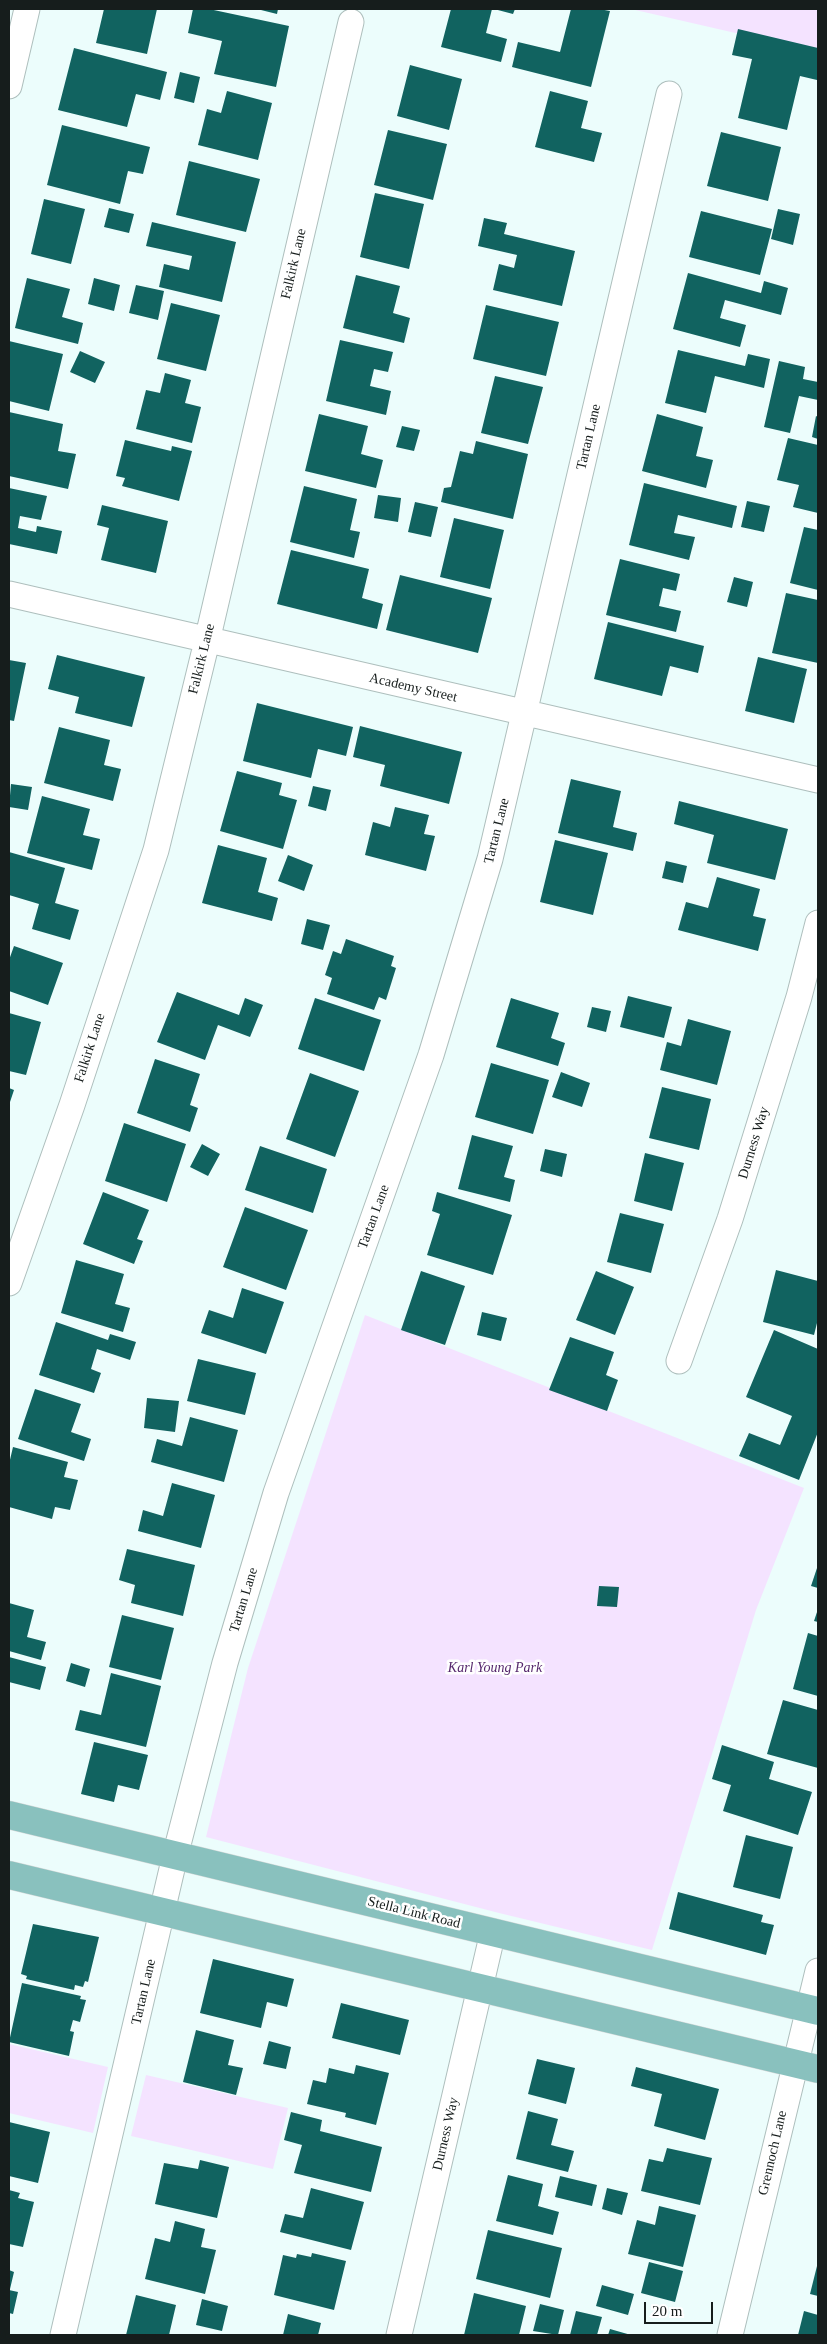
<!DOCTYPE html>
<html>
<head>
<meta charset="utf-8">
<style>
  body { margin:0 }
  #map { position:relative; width:827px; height:2344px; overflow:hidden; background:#ecfdfc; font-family:Georgia,serif }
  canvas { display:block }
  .frame { position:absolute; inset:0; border:10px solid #161d1c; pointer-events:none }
  .scale { position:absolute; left:644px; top:2302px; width:69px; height:22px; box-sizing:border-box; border:2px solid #161d1c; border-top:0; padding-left:6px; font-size:15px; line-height:18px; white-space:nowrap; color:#161d1c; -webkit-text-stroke:4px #fff; paint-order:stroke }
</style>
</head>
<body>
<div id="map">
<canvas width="827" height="2344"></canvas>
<div class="frame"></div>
<div class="scale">20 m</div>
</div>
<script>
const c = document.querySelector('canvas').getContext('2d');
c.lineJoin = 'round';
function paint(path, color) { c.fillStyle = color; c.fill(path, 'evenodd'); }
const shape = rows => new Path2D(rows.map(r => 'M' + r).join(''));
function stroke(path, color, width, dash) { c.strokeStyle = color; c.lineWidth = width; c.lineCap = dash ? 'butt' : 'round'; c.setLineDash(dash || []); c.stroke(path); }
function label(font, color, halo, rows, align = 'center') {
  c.font = font + ' Georgia,serif'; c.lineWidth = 5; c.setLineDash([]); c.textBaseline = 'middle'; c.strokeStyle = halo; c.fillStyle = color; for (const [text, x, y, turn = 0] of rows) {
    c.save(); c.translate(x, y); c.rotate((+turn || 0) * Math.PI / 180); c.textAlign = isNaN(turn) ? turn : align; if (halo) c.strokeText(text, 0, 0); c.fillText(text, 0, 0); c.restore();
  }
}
const green = shape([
  [631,9,818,9,818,52],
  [365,1315,804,1488,756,1610,652,1950,499,1913,206,1837,248,1668],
  [9,2044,108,2067,93,2133,9,2113],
  [146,2075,288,2108,273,2169,131,2136]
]);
const building = shape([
  [104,9,157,9,147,54,96,43],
  [193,9,209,9,289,26,276,87,214,74,222,41,188,33],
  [257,9,278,9,277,14],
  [451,9,492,9,486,33,507,39,501,62,441,47],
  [494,9,515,9,513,14],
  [571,9,599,9,610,11,591,87,512,67,518,42,560,52],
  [738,29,818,48,817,80,800,76,787,130,738,118,752,59,732,55],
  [74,48,167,72,160,100,136,94,127,127,58,110],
  [410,65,462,79,449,130,397,116],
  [180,72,200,77,194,103,174,98],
  [227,91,272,103,258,160,198,145,207,109,221,113],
  [550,91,588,101,581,128,602,133,594,162,535,147],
  [62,125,150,147,143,174,128,171,120,204,47,185],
  [388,130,447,144,433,200,374,185],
  [721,132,781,147,768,201,707,186],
  [189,161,260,179,246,232,176,215],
  [375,193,424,204,409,269,360,257],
  [44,199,85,209,71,264,31,254],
  [109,208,134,214,129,233,104,227],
  [778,209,800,214,793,245,771,239],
  [701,211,772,229,760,275,689,257],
  [484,218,507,223,504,234,575,251,562,306,493,290,499,264,514,268,517,255,478,246],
  [152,222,236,242,222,302,159,287,164,264,189,270,192,256,146,246],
  [688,273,761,293,764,281,788,288,781,315,725,300,720,318,746,325,740,347,673,329],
  [356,275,400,286,393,313,410,318,404,343,343,328],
  [27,278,70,289,62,317,83,323,78,344,15,328],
  [94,278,120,285,114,311,88,304],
  [136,285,164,291,158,320,129,313],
  [171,303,220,315,206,371,157,359],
  [486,305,559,322,546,376,473,359],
  [340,340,393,352,388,372,374,369,370,386,391,391,386,415,326,401],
  [9,341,63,354,49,411,9,401],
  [678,350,745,366,748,354,770,359,764,388,715,376,706,413,665,403],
  [80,351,105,362,95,383,70,372],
  [779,361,805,367,803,379,818,382,818,400,799,396,790,433,764,427],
  [165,373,191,380,185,403,201,407,192,443,136,429,146,390,160,393],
  [495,376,543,387,528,444,481,433],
  [9,412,63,424,58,451,76,454,68,489,9,476],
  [319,414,368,426,361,454,383,460,376,488,305,471],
  [657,414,703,427,696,456,713,460,706,488,642,471],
  [816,416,818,417,818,439,812,437],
  [402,426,420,430,414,451,396,447],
  [788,438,818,445,818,513,793,507,799,485,777,480],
  [125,440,171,451,172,446,192,451,179,501,122,486,125,478,116,476],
  [476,441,528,454,513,519,441,502,444,488,451,487,460,451,473,454],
  [644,483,737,506,732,528,678,515,674,533,695,537,689,560,629,545],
  [304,486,357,499,350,530,360,532,354,558,290,542],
  [9,488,47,496,41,520,20,516,18,528,36,532,37,526,62,531,57,554,9,544],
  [378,495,401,498,398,522,374,518],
  [747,501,770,506,764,532,741,527],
  [415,502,438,507,431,537,408,532],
  [102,505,168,521,156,573,101,560,109,528,97,525],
  [454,518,504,530,490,589,440,577],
  [804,527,818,530,818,590,790,583],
  [291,550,369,569,362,598,383,604,377,629,277,604],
  [620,559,680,574,676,591,663,588,659,606,681,611,676,632,606,615],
  [400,575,492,598,478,653,386,630],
  [734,577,753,582,747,607,727,602],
  [786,593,818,600,818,663,772,653],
  [608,622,704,646,698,673,670,666,662,696,594,679],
  [57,655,145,677,132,727,75,713,79,697,48,689],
  [758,657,807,669,794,723,745,711],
  [9,660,26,663,14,721,9,720],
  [257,703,353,727,346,756,318,749,311,778,243,761],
  [360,726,462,752,449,804,380,786,385,765,353,757],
  [59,727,110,740,104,765,121,769,113,801,44,783],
  [237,771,282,783,279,795,297,800,283,849,220,831],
  [571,779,621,791,613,827,637,833,633,851,558,833],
  [11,784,32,787,28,810,9,807],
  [313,786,331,790,326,811,308,806],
  [42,796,90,809,83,835,100,839,92,870,27,853],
  [679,801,788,829,775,880,707,863,714,835,674,824],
  [395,807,429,815,424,834,435,836,426,871,365,855,373,822,390,827],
  [555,840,608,853,593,915,540,902],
  [218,845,267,858,258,892,278,898,272,921,202,903],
  [9,852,65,868,55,903,79,910,70,940,32,929,39,904,9,895],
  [288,855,313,865,304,891,278,881],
  [666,861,687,866,683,883,662,878],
  [717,877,760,889,753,916,766,919,758,951,678,930,686,902,708,908],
  [307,919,330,925,323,950,301,944],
  [346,939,394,956,391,966,396,968,386,1000,379,997,374,1010,327,994,332,978,325,975,333,951,341,954],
  [14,946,63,963,48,1005,9,991,9,960],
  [177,992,239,1015,245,998,263,1005,250,1037,218,1025,205,1060,157,1042],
  [628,996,672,1007,664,1038,620,1027],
  [315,998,381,1020,364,1071,298,1049],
  [511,998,559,1013,551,1038,565,1043,558,1066,496,1047],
  [592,1007,611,1011,606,1032,587,1027],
  [9,1013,41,1022,26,1075,9,1071],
  [688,1019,731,1031,717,1085,660,1070,667,1042,681,1046],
  [155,1059,200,1074,190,1105,198,1108,190,1132,137,1113],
  [491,1063,549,1080,533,1134,475,1117],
  [561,1072,590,1083,582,1107,552,1097],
  [310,1073,359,1091,335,1157,286,1139],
  [662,1087,711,1099,699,1150,649,1138],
  [9,1088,14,1090,9,1105],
  [124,1123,186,1144,167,1202,105,1181],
  [472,1135,513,1146,504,1177,515,1180,510,1202,458,1189],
  [202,1144,220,1154,208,1176,190,1167],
  [260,1146,327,1169,313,1213,245,1190],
  [545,1149,567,1154,562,1177,540,1171],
  [645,1153,684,1163,672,1211,634,1201],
  [103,1192,149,1210,137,1239,143,1241,134,1264,83,1244],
  [437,1192,512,1215,493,1275,427,1255,440,1214,432,1211],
  [245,1207,308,1230,286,1290,223,1267],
  [620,1213,664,1224,651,1273,607,1262],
  [76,1260,124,1274,115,1304,130,1308,123,1332,61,1313],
  [776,1270,818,1281,818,1319,814,1335,763,1322],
  [421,1271,465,1286,445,1345,401,1330],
  [596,1271,634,1287,615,1335,576,1320],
  [242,1288,284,1302,266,1354,201,1333,209,1310,233,1318],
  [482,1312,507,1318,501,1341,477,1335],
  [56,1322,108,1340,110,1334,136,1342,130,1360,97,1349,91,1369,101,1373,94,1393,39,1375],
  [774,1330,818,1349,818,1432,799,1480,739,1456,749,1433,780,1445,792,1416,746,1397],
  [570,1337,614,1352,606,1375,618,1380,607,1411,549,1390],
  [198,1359,256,1373,245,1415,187,1401],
  [35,1389,81,1404,71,1432,91,1439,84,1461,18,1439],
  [147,1398,179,1401,175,1432,144,1428],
  [190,1417,238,1430,224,1482,151,1462,157,1439,182,1446],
  [13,1447,68,1462,64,1477,78,1480,70,1510,55,1507,52,1519,9,1507,9,1464],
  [172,1483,215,1495,201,1548,138,1531,143,1510,163,1516],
  [127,1549,195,1565,183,1616,131,1603,135,1585,119,1580],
  [818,1565,818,1588,811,1586],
  [599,1586,619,1587,617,1607,597,1606],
  [9,1603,34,1610,27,1637,46,1642,41,1660,9,1651],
  [818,1609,818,1622,814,1621],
  [122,1615,174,1628,161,1680,109,1667],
  [808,1633,818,1636,818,1696,793,1689],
  [9,1657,46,1667,40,1690,9,1682],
  [71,1663,90,1669,85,1687,66,1681],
  [111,1673,161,1686,146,1747,75,1730,80,1710,101,1715],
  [783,1700,818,1710,818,1768,767,1754],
  [94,1742,148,1755,139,1790,118,1785,114,1802,81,1794],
  [722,1745,774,1762,769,1779,812,1792,798,1835,723,1811,731,1785,712,1779],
  [746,1835,793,1847,780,1899,733,1887],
  [678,1892,763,1915,761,1922,774,1925,766,1955,669,1929],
  [33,1924,99,1937,88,1982,85,1981,83,1987,75,1985,74,1990,26,1979,27,1976,21,1974],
  [213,1959,294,1979,287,2007,267,2002,261,2028,200,2013],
  [22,1983,81,1996,80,1999,86,2000,80,2022,73,2020,70,2031,74,2032,69,2056,9,2042],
  [341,2003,409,2020,400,2055,332,2038],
  [196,2030,234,2040,228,2065,243,2068,236,2095,183,2082],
  [269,2041,291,2047,286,2069,263,2064],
  [537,2059,575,2068,566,2104,528,2094],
  [356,2065,389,2073,376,2125,345,2117,346,2113,307,2104,313,2080,326,2083,329,2068,354,2074],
  [636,2067,719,2089,705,2140,654,2126,662,2094,631,2086],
  [528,2111,558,2119,551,2145,574,2151,568,2172,516,2159],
  [291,2112,322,2120,320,2131,382,2147,371,2192,294,2173,302,2145,284,2140],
  [9,2122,50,2132,38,2183,9,2176],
  [667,2148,712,2158,700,2205,641,2191,649,2159,663,2162],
  [200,2160,229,2167,217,2218,155,2204,164,2163,198,2169],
  [508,2175,543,2184,538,2206,559,2212,553,2235,496,2221],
  [560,2176,597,2185,592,2206,555,2197],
  [311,2188,364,2202,351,2250,280,2232,285,2214,303,2218],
  [607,2188,628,2193,622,2215,602,2209],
  [9,2190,20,2193,18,2198,34,2202,23,2247,9,2244],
  [659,2206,696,2215,683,2267,628,2254,637,2220,655,2225],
  [175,2221,205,2229,201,2247,216,2250,205,2294,145,2279,155,2238,170,2242],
  [488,2230,562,2248,550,2298,476,2279],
  [312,2253,346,2261,334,2310,274,2295,283,2255,296,2258,297,2254,311,2257],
  [649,2262,683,2271,675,2302,641,2293],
  [818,2262,818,2296,810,2294],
  [9,2270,14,2272,10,2289,9,2289],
  [602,2285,634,2294,628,2315,596,2306],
  [9,2290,18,2292,13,2314,9,2313],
  [474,2293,526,2306,519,2335,464,2335],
  [136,2295,176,2305,169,2335,126,2335],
  [202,2299,228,2306,222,2331,196,2325],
  [540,2304,564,2310,558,2335,533,2331],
  [576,2311,602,2317,597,2335,570,2335],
  [804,2311,818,2315,818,2335,798,2335],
  [288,2314,321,2323,318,2335,283,2335],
  [610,2329,631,2335,608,2335]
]);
const minor = shape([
  [9,86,27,9],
  [9,594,818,780],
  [9,1283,72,1105,156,850,207,641,351,22],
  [679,1361,730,1219,799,997,818,923],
  [63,2335,175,1856,225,1663,276,1493,431,1055,490,859,669,94],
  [399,2335,493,1932],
  [730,2335,818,1971]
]);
const major = shape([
  [9,1815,818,2011],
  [9,1875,818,2069]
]);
const streetNames = [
  ["Falkirk Lane",294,264,-77],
  ["Tartan Lane",589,437,-77],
  ["Falkirk Lane",202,659,-76],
  ["Academy Street",413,688,13],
  ["Tartan Lane",497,831,-76],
  ["Falkirk Lane",90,1048,-72],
  ["Durness Way",754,1143,-73],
  ["Tartan Lane",374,1217,-70],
  ["Tartan Lane",244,1600,-73],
  ["Stella Link Road",414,1913,14],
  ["Tartan Lane",144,1992,-77],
  ["Durness Way",446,2134,-77],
  ["Grennoch Lane",773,2153,-77]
];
const parkNames = [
  ["Karl Young Park",495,1668]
];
paint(green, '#f4e3ff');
paint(building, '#116360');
stroke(minor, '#aebfbd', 27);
stroke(major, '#dadbdb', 29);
stroke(minor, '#fff', 25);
stroke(major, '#89c1be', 28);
label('14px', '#161d1c', '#fff', streetNames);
label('italic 14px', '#56286d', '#fff', parkNames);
</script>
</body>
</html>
